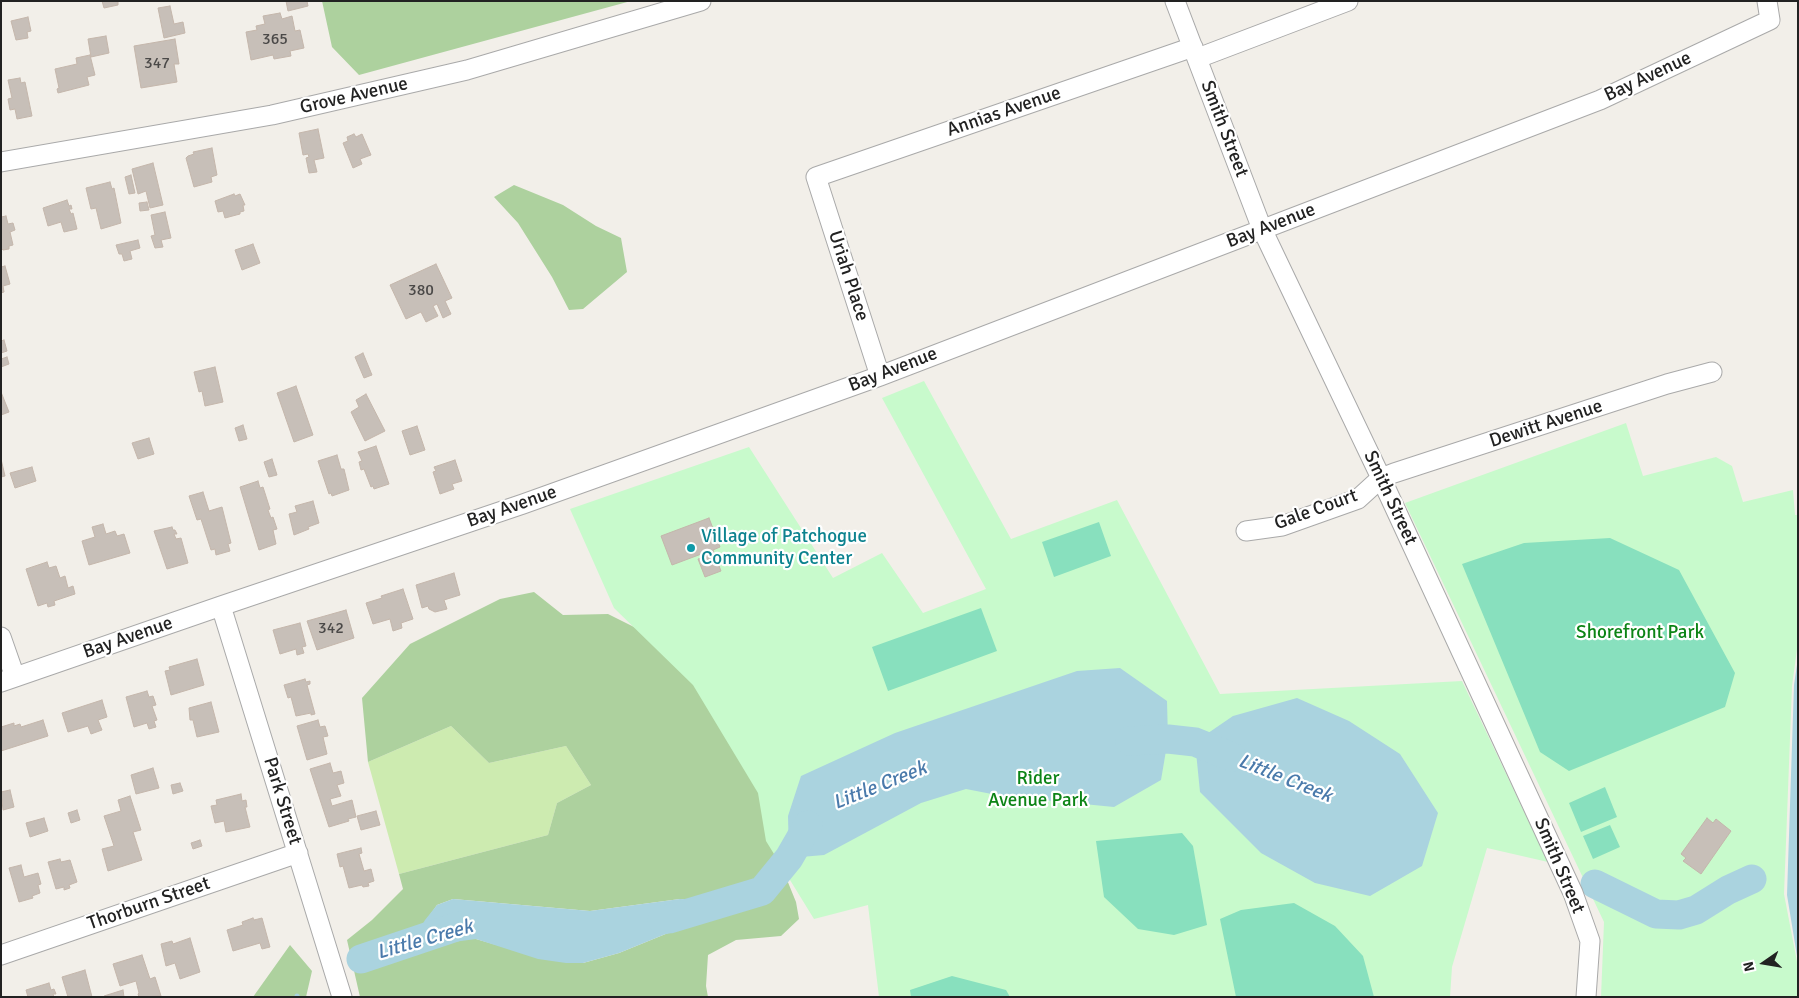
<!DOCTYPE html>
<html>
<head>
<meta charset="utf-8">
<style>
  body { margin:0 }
  #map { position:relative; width:1799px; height:998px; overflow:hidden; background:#f2efe9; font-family:Signika,sans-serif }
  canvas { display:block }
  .frame { position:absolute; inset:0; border:2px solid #222; pointer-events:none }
  .north { position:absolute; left:1739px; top:938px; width:50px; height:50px; -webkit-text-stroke:4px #fff; paint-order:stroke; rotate:257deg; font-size:14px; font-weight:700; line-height:20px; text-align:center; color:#222 }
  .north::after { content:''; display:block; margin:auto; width:18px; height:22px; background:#222; clip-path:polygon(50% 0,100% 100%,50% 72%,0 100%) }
</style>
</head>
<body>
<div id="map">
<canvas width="1799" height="998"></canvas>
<div class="frame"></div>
<div class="north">N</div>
</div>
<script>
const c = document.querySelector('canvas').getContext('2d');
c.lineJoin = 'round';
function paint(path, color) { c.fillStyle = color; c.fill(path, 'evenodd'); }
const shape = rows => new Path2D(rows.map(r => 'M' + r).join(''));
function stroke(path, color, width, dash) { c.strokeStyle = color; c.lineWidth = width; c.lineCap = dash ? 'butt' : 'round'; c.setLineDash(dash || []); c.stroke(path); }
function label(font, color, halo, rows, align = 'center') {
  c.font = font + ' Signika,sans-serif'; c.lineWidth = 4.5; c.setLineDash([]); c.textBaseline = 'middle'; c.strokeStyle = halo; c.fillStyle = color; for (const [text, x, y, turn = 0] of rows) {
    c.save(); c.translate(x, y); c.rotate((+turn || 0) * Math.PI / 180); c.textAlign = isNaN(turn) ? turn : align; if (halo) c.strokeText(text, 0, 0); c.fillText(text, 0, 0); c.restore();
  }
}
const grass = shape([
  [451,726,489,763,566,746,591,785,557,803,548,835,399,874,368,762]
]);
const forest = shape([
  [322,1,631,1,359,75,332,47],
  [514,185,563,205,596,226,621,238,627,272,583,309,569,310,552,277,518,223,494,197],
  [534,592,563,615,608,614,664,642,698,678,763,796,772,843,796,902,799,919,781,936,736,940,708,955,706,986,708,997,360,997,347,940,372,920,403,889,399,874,548,835,557,803,591,785,566,746,489,763,451,726,368,762,362,698,410,644,500,599],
  [453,899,590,911,680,899,704,900,695,922,619,953,583,963,507,948,476,939,418,932,437,905],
  [290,945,312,971,306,997,253,997]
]);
const park = shape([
  [924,381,1011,539,1117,500,1220,694,1462,681,1548,862,1487,848,1452,967,1450,997,879,997,868,905,814,919,766,841,758,793,693,685,614,608,570,509,749,447,833,578,882,553,923,613,986,589,882,398],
  [1626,423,1643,476,1716,457,1732,466,1743,502,1793,490,1795,515,1798,515,1798,642,1792,686,1784,894,1798,967,1798,997,1601,997,1604,922,1405,503]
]);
const pitch = shape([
  [1099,522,1111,556,1054,577,1042,542],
  [1610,538,1679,570,1735,673,1725,707,1569,771,1540,752,1462,564,1524,543],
  [981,608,997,651,888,691,872,647],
  [1605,787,1617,817,1581,832,1569,803],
  [1610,825,1620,847,1593,859,1583,836],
  [1182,833,1193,846,1207,925,1174,935,1138,929,1104,897,1096,841],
  [1294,903,1335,926,1363,956,1374,997,1236,997,1220,919,1241,910],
  [952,976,1006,990,1010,997,911,997,910,990]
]);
const water = shape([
  [1798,658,1798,962,1787,895,1794,685],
  [1120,668,1167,701,1168,739,1161,780,1114,807,1002,796,966,789,921,803,824,855,789,858,788,816,801,776,895,733,1077,671],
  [1297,698,1349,721,1400,754,1438,813,1422,866,1370,896,1315,883,1261,853,1200,792,1195,742,1233,716],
  [453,899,590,911,680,899,704,900,695,922,619,953,583,963,566,963,538,959,476,939,423,946,418,932,425,920,437,905]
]);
const stream = shape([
  [297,997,297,996]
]);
const river = shape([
  [1130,741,1168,739,1195,742,1232,757],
  [1595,884,1656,914,1679,915,1696,910,1728,890,1752,879],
  [662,920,669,919,762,891,789,858,808,825],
  [361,959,459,926]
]);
const building = shape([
  [102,1,118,1,118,5,104,8,102,1],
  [286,1,307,1,308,6,288,11,286,1],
  [170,6,174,24,183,22,185,33,164,38,158,8,170,6],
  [280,13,282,19,292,16,295,31,300,30,304,48,290,51,291,56,274,59,273,55,251,60,246,32,257,30,256,26,265,24,263,16,280,13],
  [28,17,31,31,27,32,28,38,16,40,11,21,28,17],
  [106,36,109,53,91,57,88,39,106,36],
  [175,39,179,64,174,64,177,82,141,88,134,46,175,39],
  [90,55,95,75,87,77,89,85,58,93,57,89,59,88,55,69,77,64,76,58,90,55],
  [20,78,21,83,25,82,32,116,17,119,15,109,10,110,8,99,12,98,8,80,20,78],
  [318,129,324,158,314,160,317,172,309,173,306,158,309,157,308,154,303,155,299,133,318,129],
  [354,134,356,137,362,134,371,155,360,159,362,164,353,168,343,143,348,141,347,137,354,134],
  [212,148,217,175,211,177,212,182,194,187,186,158,188,156,194,154,193,152,212,148],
  [153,163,163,205,150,208,146,191,138,194,132,169,153,163],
  [131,175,135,193,129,194,125,177,131,175],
  [110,182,112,189,114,188,121,223,101,229,96,208,91,209,86,188,110,182],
  [234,194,235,196,240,194,245,205,243,205,244,211,240,212,240,214,225,218,223,211,218,212,215,201,234,194],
  [67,200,69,206,71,205,72,209,69,209,71,214,73,213,77,229,64,232,61,222,48,226,43,208,67,200],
  [147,202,149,210,140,211,139,203,147,202],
  [165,212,171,238,161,240,163,247,155,248,151,236,155,235,151,215,165,212],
  [6,216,8,224,13,223,15,230,10,232,13,245,9,246,9,249,3,250,1,248,1,217,6,216],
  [138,240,140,248,130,251,132,259,124,261,122,254,119,254,116,245,138,240],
  [253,244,260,263,242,270,235,250,253,244],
  [436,264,452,298,445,301,451,314,443,318,437,304,433,306,438,316,426,322,421,312,406,319,390,285,436,264],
  [5,266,10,284,3,286,4,292,1,293,1,267,5,266],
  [4,340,7,351,1,353,1,341,4,340],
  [363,353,372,375,364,378,355,357,363,353],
  [7,357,9,364,1,367,1,359,7,357],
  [215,367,223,402,205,406,202,391,199,392,194,372,215,367],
  [296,386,313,435,294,442,277,393,296,386],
  [1,392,9,412,1,415,1,392],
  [366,394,385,431,365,441,351,412,359,407,356,400,366,394],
  [243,425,247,439,239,441,235,428,243,425],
  [417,426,425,450,410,455,402,431,417,426],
  [149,438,154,454,138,459,132,443,149,438],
  [376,446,389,484,374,489,373,486,371,487,364,469,361,470,359,462,362,461,358,452,376,446],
  [337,455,341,469,344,469,349,490,332,496,331,493,329,494,318,461,337,455],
  [1,459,5,476,1,477,1,459],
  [272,459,277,475,269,477,264,462,272,459],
  [455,460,462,481,452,484,454,489,440,494,433,472,436,471,434,467,455,460],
  [32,467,36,481,15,488,10,473,32,467],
  [258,481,260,488,263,487,270,509,268,510,271,518,273,517,277,529,273,530,276,544,259,550,240,487,258,481],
  [203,492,209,511,222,507,231,543,228,544,230,551,216,555,215,549,211,550,201,519,197,520,189,496,203,492],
  [313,501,319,523,308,527,309,529,294,535,289,514,297,512,295,506,313,501],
  [709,518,720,547,713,550,721,571,705,577,698,559,705,557,704,553,672,565,661,536,709,518],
  [103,524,106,534,115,531,117,536,124,534,130,553,89,565,82,541,95,537,92,527,103,524],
  [172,527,173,530,175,530,177,534,174,534,176,539,181,538,188,563,167,569,154,531,172,527],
  [47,562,49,568,56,566,60,578,65,576,68,588,73,586,75,594,54,601,55,605,48,607,47,603,38,606,26,569,47,562],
  [454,573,460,595,444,600,447,609,435,612,429,609,428,606,422,608,416,585,454,573],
  [403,589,413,619,401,623,402,628,393,631,390,619,373,624,366,603,382,598,381,596,403,589],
  [346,610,354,638,317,650,307,621,346,610],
  [300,623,306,646,302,647,304,653,297,655,296,649,280,654,273,630,300,623],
  [197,659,204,685,171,695,165,671,170,670,169,667,197,659],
  [305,679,306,682,310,681,310,684,307,685,315,714,311,715,311,713,296,716,291,697,288,698,284,685,305,679],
  [147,691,149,697,153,696,156,705,152,706,157,720,154,721,156,727,149,729,147,723,134,727,126,697,147,691],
  [102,700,107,717,98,720,102,730,91,734,88,726,68,732,62,713,102,700],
  [211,702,219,732,197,737,193,720,190,720,189,708,211,702],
  [43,720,48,736,1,751,1,727,14,723,14,726,20,724,21,727,43,720],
  [318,720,320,727,325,726,328,736,323,737,327,754,307,760,297,726,318,720],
  [330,763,333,773,341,771,344,783,337,785,341,796,330,799,332,806,352,800,356,817,348,819,349,821,329,827,310,769,330,763],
  [153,768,159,788,136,794,131,775,153,768],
  [180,783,183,791,173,794,171,785,180,783],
  [10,790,14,807,3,810,1,792,10,790],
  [241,794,242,801,246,800,247,807,245,807,250,827,226,832,224,821,215,823,211,806,217,805,216,800,241,794],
  [130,796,141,830,133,832,142,860,108,871,102,849,114,846,104,816,121,811,118,800,130,796],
  [77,810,80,820,71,823,68,813,77,810],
  [376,811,380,825,361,830,357,816,376,811],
  [44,818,48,831,30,837,26,823,44,818],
  [1707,818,1713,823,1716,819,1731,831,1701,874,1683,861,1686,858,1681,854,1707,818],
  [200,840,202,846,193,849,191,843,200,840],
  [361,848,362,853,359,854,364,871,371,869,374,881,368,883,369,886,363,887,362,885,349,888,343,866,340,867,337,854,361,848],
  [60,859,61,862,70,860,77,882,69,885,70,888,64,890,64,887,56,889,48,862,60,859],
  [21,865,24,877,38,873,41,884,38,885,40,893,32,896,33,898,19,902,9,868,21,865],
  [253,918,254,920,262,918,270,947,262,949,260,943,233,951,227,930,243,925,242,922,253,918],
  [190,938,200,972,180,979,175,963,166,966,161,944,172,941,173,944,190,938],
  [142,955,150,979,155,977,161,996,139,997,138,994,139,993,136,981,120,986,113,964,142,955],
  [85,970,92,997,68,997,62,977,85,970],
  [49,983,51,990,54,989,56,994,53,994,54,997,28,997,26,990,49,983],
  [123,990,124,997,104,997,104,996,123,990]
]);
const minor = shape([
  [1175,1,1262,229,1381,478,1573,893,1590,941,1586,997],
  [1198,58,1348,1],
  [1,162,272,115,467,70,701,1],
  [880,376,816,177,1193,47],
  [1246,531,1282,526,1358,499,1381,478,1394,473,1667,384,1712,372],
  [221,606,342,997],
  [1,637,15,677],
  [1,682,221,606,523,504,880,376,1600,100,1770,20,1767,1],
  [1,955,298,853]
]);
const markers = [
  [691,548,5,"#0f9aa8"]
];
const numberNames = [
  ["365",275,40],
  ["347",157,64],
  ["380",421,291],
  ["342",331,629]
];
const streetNames = [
  ["Bay Avenue",1648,77,-25],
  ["Grove Avenue",354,96,-13],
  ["Annias Avenue",1004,112,-19],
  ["Smith Street",1224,129,69],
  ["Bay Avenue",1271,226,-21],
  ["Uriah Place",848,276,72],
  ["Bay Avenue",893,370,-21],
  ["Dewitt Avenue",1546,424,-18],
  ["Smith Street",1390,498,65],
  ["Bay Avenue",512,507,-19],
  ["Gale Court",1316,510,-20],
  ["Bay Avenue",128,638,-19],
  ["Park Street",282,801,73],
  ["Smith Street",1559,866,67],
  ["Thorburn Street",149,904,-19]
];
const cultureNames = [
  ["Village of Patchogue",701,537],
  ["Community Center",701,559]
];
const parkNames = [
  ["Shorefront Park",1640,633],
  ["Rider",1038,779],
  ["Avenue Park",1038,801]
];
const waterNames = [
  ["Little Creek",1285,779,22],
  ["Little Creek",880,786,-22],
  ["Little Creek",425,940,-16]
];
paint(grass, '#cdebb0');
paint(forest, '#add19e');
paint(park, '#c8facc');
paint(pitch, '#88e0be');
paint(water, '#aad3df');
stroke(stream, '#aad3df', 5);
stroke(river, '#aad3df', 29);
paint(building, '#c7bfb8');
stroke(building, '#c4b6ab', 1);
stroke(minor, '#a9a9a9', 21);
stroke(minor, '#fff', 19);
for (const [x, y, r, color] of markers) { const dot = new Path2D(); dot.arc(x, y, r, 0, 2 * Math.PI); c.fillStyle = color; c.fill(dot); stroke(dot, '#fff', 2); }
label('16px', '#4b4948', null, numberNames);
label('19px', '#222', '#fff', streetNames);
label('19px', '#0d838f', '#fff', cultureNames, 'left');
label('19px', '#0c8416', '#fff', parkNames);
label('italic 20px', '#4a7aab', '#fff', waterNames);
</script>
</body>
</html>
